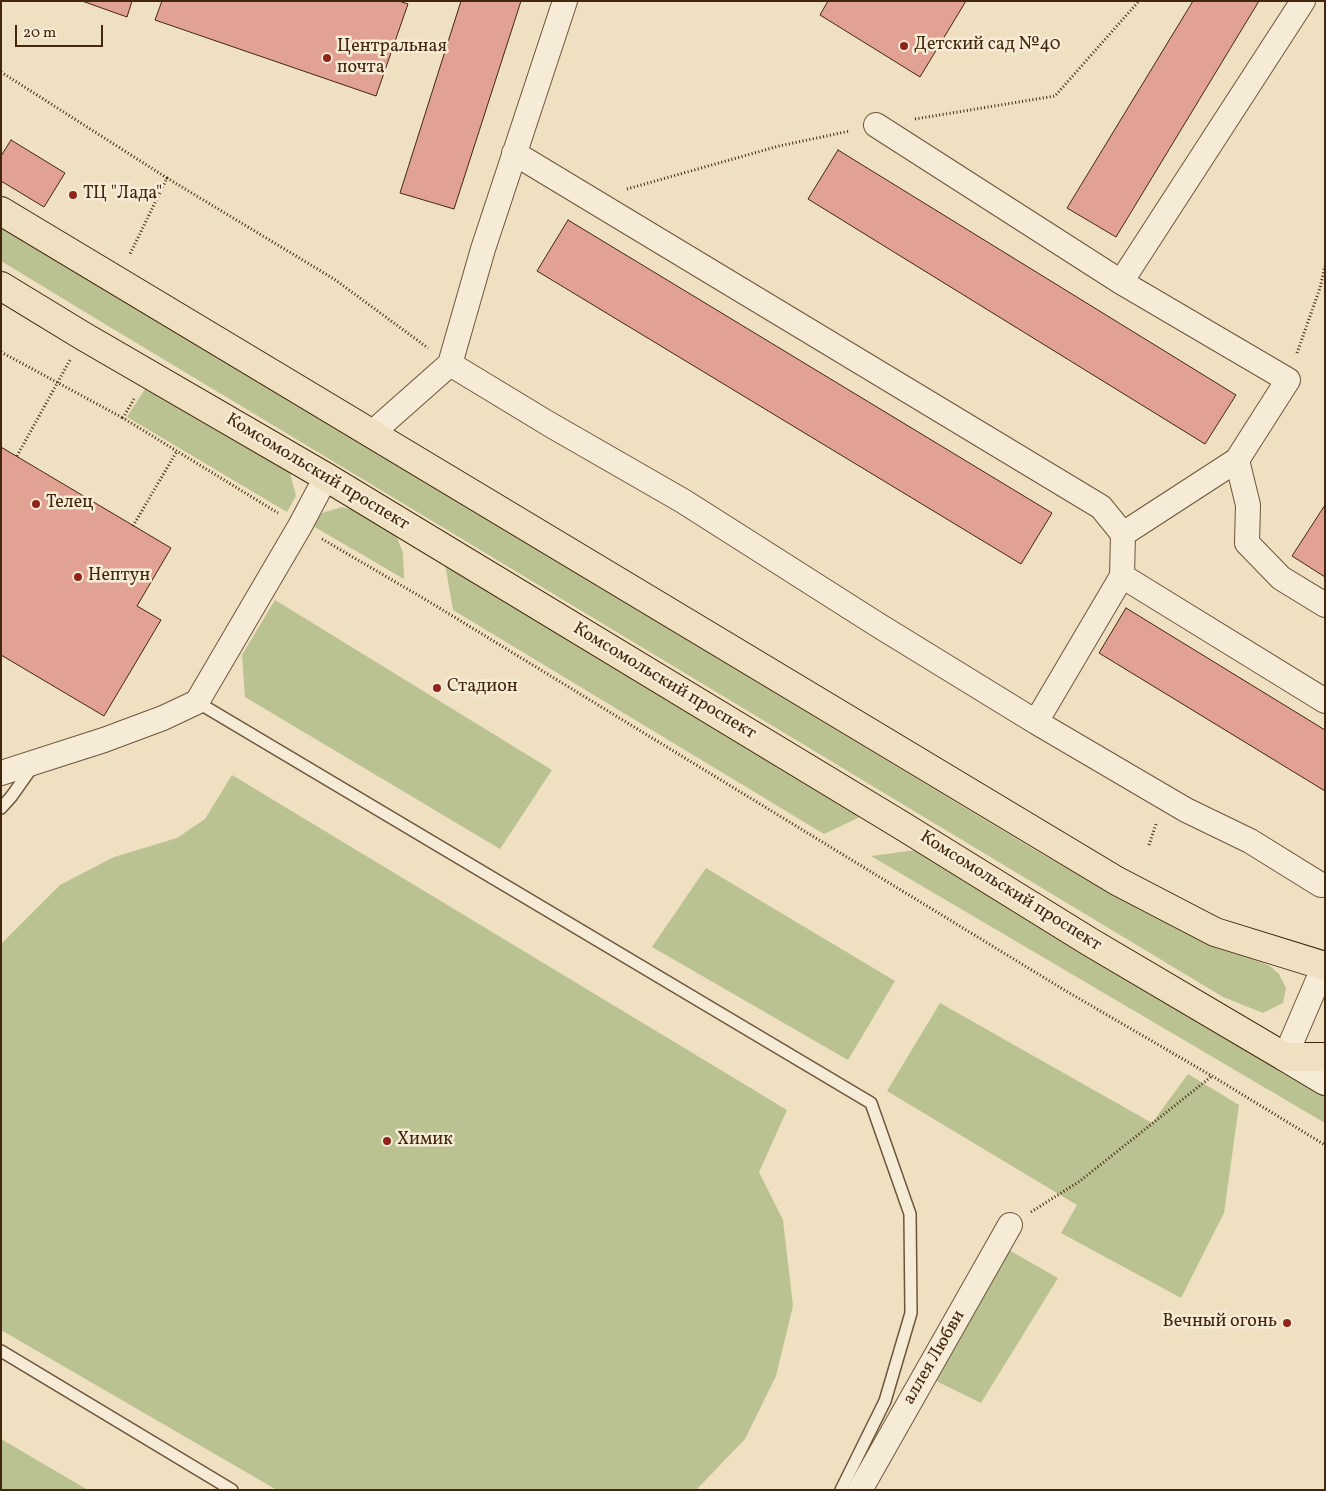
<!DOCTYPE html>
<html>
<head>
<meta charset="utf-8">
<style>
  body { margin:0 }
  #map { position:relative; width:1326px; height:1491px; overflow:hidden; background:#efe0c1; font-family:Vollkorn,serif }
  canvas { display:block }
  .frame { position:absolute; inset:0; border:2px solid #43270c; pointer-events:none }
  .scale { position:absolute; left:15px; top:25px; width:88px; height:22px; box-sizing:border-box; border:2px solid #43270c; border-top:0; padding-left:6px; font-size:15px; line-height:18px; white-space:nowrap; color:#43270c; -webkit-text-stroke:4px #f5ebd7; paint-order:stroke }
</style>
</head>
<body>
<div id="map">
<canvas width="1326" height="1491"></canvas>
<div class="frame"></div>
<div class="scale">20 m</div>
</div>
<script>
const c = document.querySelector('canvas').getContext('2d');
c.lineJoin = 'round';
function paint(path, color) { c.fillStyle = color; c.fill(path, 'evenodd'); }
const shape = rows => new Path2D(rows.map(r => 'M' + r).join(''));
function stroke(path, color, width, dash) { c.strokeStyle = color; c.lineWidth = width; c.lineCap = dash ? 'butt' : 'round'; c.setLineDash(dash || []); c.stroke(path); }
function label(font, color, halo, rows, align = 'center') {
  c.font = font + ' Vollkorn,serif'; c.lineWidth = 5; c.setLineDash([]); c.textBaseline = 'middle'; c.strokeStyle = halo; c.fillStyle = color; for (const [text, x, y, turn = 0] of rows) {
    c.save(); c.translate(x, y); c.rotate((+turn || 0) * Math.PI / 180); c.textAlign = isNaN(turn) ? turn : align; if (halo) c.strokeText(text, 0, 0); c.fillText(text, 0, 0); c.restore();
  }
}
const green = shape([
  [1,226,1040,853,1170,925,1270,966,1279,974,1286,988,1283,1003,1263,1013,1223,997,90,315,1,261],
  [147,386,290,473,296,496,287,512,127,417],
  [342,507,356,511,396,535,403,553,404,579,313,526,322,513],
  [445,564,860,817,824,834,453,610],
  [275,600,552,770,500,849,245,697,242,655],
  [232,775,787,1110,759,1172,783,1220,793,1306,776,1376,745,1439,696,1490,277,1490,1,1330,1,944,60,885,114,857,177,838,205,819],
  [916,850,1325,1097,1325,1123,871,856],
  [706,868,895,981,848,1060,652,947],
  [940,1003,1152,1123,1188,1074,1239,1105,1224,1213,1181,1298,1061,1233,1077,1205,887,1091],
  [1007,1249,1058,1278,981,1403,930,1378],
  [1,1439,88,1490,1,1490]
]);
const building = shape([
  [82,1,132,1,127,17,82,1],
  [162,1,399,1,408,4,376,96,155,20,162,1],
  [461,1,521,1,454,209,400,193,461,1],
  [828,1,966,1,920,77,820,15,828,1],
  [1193,1,1259,1,1116,237,1067,208,1193,1],
  [11,140,65,173,44,207,1,181,1,156,11,140],
  [838,150,1236,395,1205,444,808,199,838,150],
  [568,220,1052,513,1021,564,537,271,568,220],
  [1,447,171,548,137,606,161,620,104,716,1,655,1,447],
  [1325,505,1325,577,1292,556,1325,505],
  [1126,608,1325,730,1325,791,1099,653,1126,608]
]);
const path = shape([
  [1,72,167,178,130,254],
  [915,119,1055,96,1139,1],
  [167,178,334,279,428,348],
  [627,189,779,146,850,131],
  [1,352,123,418],
  [1297,353,1320,288,1325,266],
  [134,399,123,418,278,513],
  [17,456,70,360],
  [133,526,177,451],
  [322,539,428,601,1066,991,1212,1076,1325,1145],
  [1149,845,1156,824],
  [1031,1212,1080,1181,1212,1076]
]);
const lane = shape([
  [197,702,871,1103,910,1214,911,1313,885,1401,841,1490],
  [1,808,11,797,33,766],
  [1,1351,232,1490]
]);
const street = shape([
  [876,125,1121,282],
  [514,153,1101,507,1123,534,1122,576],
  [450,364,483,249,565,1],
  [372,433,450,364,549,424,683,501,878,625,1036,722,1122,576,1325,701],
  [1237,460,1248,505,1247,543,1281,578,1325,605],
  [1123,534,1237,460,1288,380,1121,282,1303,1],
  [1036,722,1186,810,1250,841,1321,885],
  [1,773,104,740,163,718,197,702,300,526,326,477],
  [1285,1057,1324,966],
  [860,1490,1010,1225]
]);
const secondary = shape([
  [1285,1057,1325,1081]
]);
const primary = shape([
  [1,211,1117,881,1215,932,1325,966],
  [1,286,83,336,326,477,901,825,1090,942,1285,1057,1325,1057]
]);
const markers = [
  [904,46,5,"#8f2418"],
  [327,58,5,"#8f2418"],
  [73,195,5,"#8f2418"],
  [36,504,5,"#8f2418"],
  [78,577,5,"#8f2418"],
  [437,688,5,"#8f2418"],
  [387,1141,5,"#8f2418"],
  [1287,1323,5,"#8f2418"]
];
const poiNames = [
  ["Детский сад №40",914,46],
  ["Центральная",337,48],
  ["почта",337,69],
  ["ТЦ \"Лада\"",83,195],
  ["Телец",46,504],
  ["Нептун",88,577],
  ["Стадион",447,688],
  ["Химик",397,1141],
  ["Вечный огонь",1277,1323,"right"]
];
const streetNames = [
  ["Комсомольский проспект",317,473,31],
  ["Комсомольский проспект",664,682,31],
  ["Комсомольский проспект",1010,892,32],
  ["аллея Любви",935,1358,-60]
];
paint(green, '#bac292');
paint(building, '#e1a294');
stroke(building, '#43270c', 1);
stroke(lane, '#6e5539', 14);
stroke(street, '#6e5539', 26);
stroke(secondary, '#43270c', 30);
stroke(primary, '#43270c', 30);
stroke(path, '#43270c', 3, [1, 2.5]);
stroke(lane, '#f5ebd7', 11);
stroke(street, '#f5ebd7', 24);
stroke(secondary, '#f5ebd7', 28);
stroke(primary, '#efe0c1', 28);
for (const [x, y, r, color] of markers) { const dot = new Path2D(); dot.arc(x, y, r, 0, 2 * Math.PI); c.fillStyle = color; c.fill(dot); stroke(dot, '#f5ebd7', 2); }
label('18px', '#43270c', '#f5ebd7', poiNames, 'left');
label('18px', '#43270c', '#f5ebd7', streetNames);
</script>
</body>
</html>
